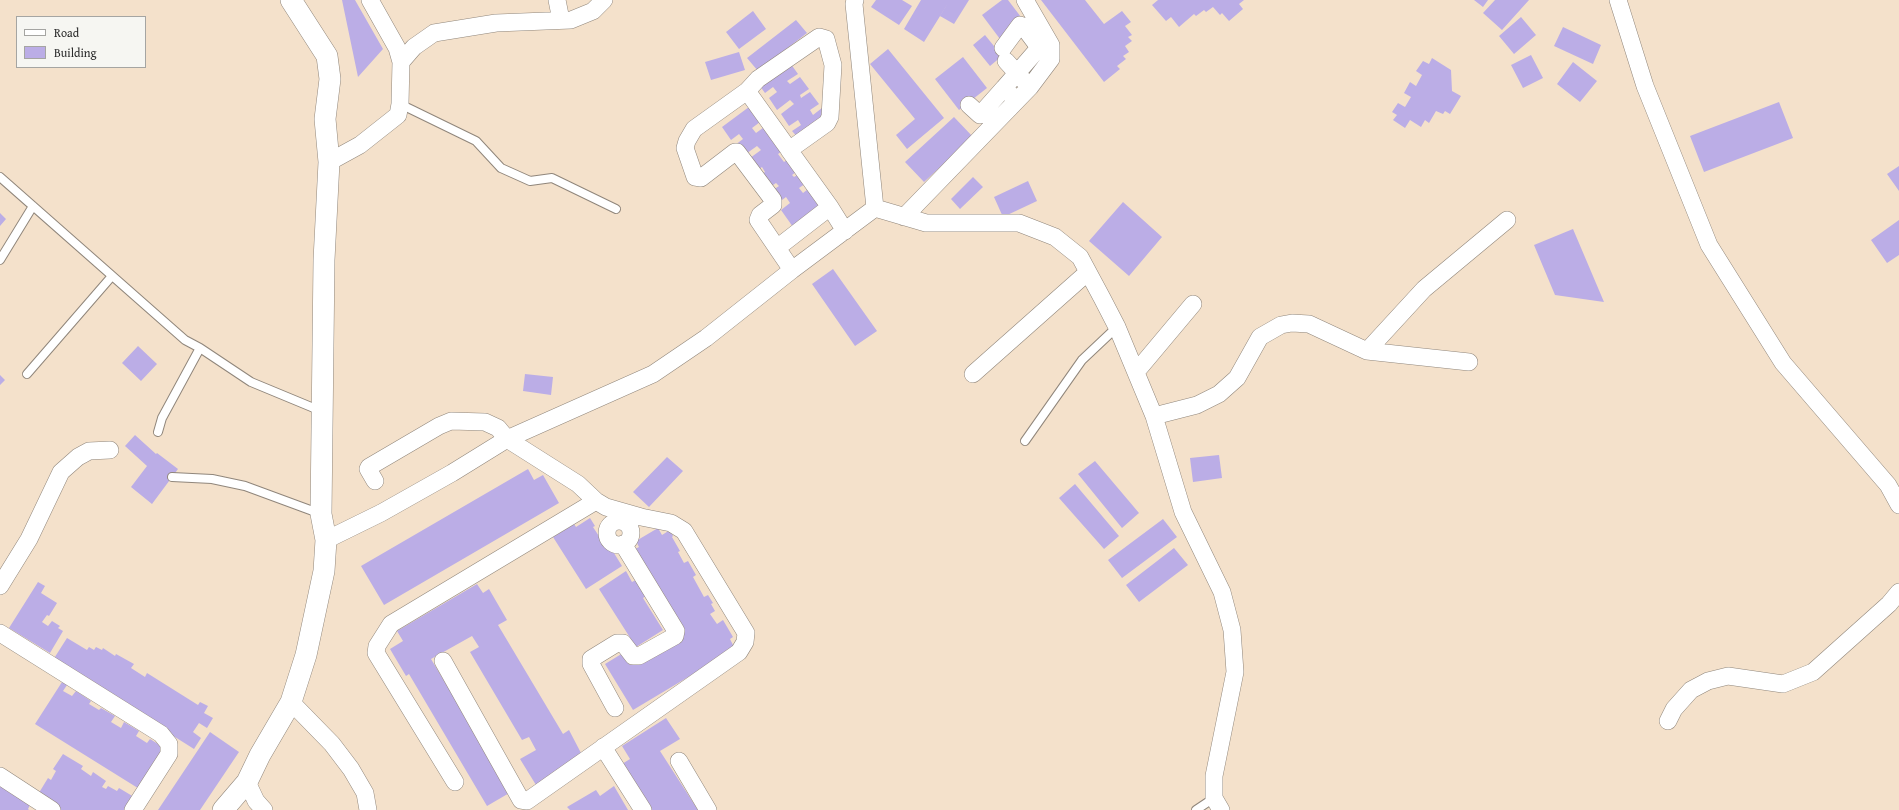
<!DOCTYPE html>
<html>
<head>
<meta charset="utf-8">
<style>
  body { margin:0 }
  #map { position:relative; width:1899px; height:810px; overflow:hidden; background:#f4e1cb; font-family:"Gentium Book Plus",serif }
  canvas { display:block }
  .legend { position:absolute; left:16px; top:16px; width:130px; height:52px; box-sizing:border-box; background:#f6f6f2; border:1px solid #a5a5a2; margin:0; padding:5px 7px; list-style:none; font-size:12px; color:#2b2b2b }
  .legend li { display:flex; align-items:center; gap:8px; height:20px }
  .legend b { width:20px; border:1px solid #a5a5a2 }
</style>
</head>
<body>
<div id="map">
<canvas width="1899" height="810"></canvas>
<ul class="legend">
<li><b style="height:5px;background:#fff"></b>Road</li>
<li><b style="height:11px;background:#bbade6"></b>Building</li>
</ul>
</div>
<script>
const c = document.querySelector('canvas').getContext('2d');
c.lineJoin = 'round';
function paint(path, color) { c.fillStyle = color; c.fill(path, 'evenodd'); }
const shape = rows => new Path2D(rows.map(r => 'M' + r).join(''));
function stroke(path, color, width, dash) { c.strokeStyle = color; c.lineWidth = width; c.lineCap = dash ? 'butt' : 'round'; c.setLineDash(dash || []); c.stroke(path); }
const building = shape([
  [342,0,355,0,383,49,358,77],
  [876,0,902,0,912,6,899,25,871,7],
  [921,0,950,0,924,42,904,29],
  [950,0,969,0,954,24,940,16],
  [1002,0,1008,0,1024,21,1000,39,982,15],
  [1041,0,1085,0,1104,24,1122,11,1131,22,1125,26,1132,35,1128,37,1132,41,1125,46,1129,52,1123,56,1126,59,1117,66,1120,69,1104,82],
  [1158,0,1244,0,1239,4,1243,9,1229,21,1222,13,1220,15,1213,7,1206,12,1204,10,1196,16,1194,14,1179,27,1171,17,1166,21,1152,5],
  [1474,0,1488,0,1483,7],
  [1495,0,1529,0,1502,30,1483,13],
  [753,11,766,29,739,49,726,32],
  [1521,17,1536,35,1514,54,1499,36],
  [796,20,807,33,758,71,747,58],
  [1563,27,1601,45,1593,64,1554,46],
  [985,35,1002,56,990,66,973,45],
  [888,49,944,118,907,149,896,135,915,119,870,64],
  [739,52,745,70,711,80,705,62],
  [1531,55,1543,78,1523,88,1511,65],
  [963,57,987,88,959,110,935,79],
  [1432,58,1451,70,1452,91,1461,96,1450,114,1445,111,1443,114,1436,111,1429,123,1425,120,1421,127,1410,120,1405,128,1393,120,1397,115,1392,112,1398,103,1405,107,1411,97,1404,93,1410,82,1416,86,1422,75,1416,71,1423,61,1429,64],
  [788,60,798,74,787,81,790,84,800,77,809,89,800,95,801,98,810,92,819,104,810,110,813,115,822,108,826,118,799,139,792,131,801,125,798,120,789,126,781,114,794,104,790,100,777,110,769,98,777,92,773,87,765,93,757,82],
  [1573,62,1597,81,1580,102,1557,84],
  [1779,102,1793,138,1704,172,1690,136],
  [753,104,764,119,752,128,756,133,767,125,785,149,778,154,784,162,791,157,800,169,792,175,794,177,802,172,809,181,799,188,803,193,812,186,825,203,793,227,781,210,790,203,786,197,778,203,770,192,779,186,776,183,767,189,758,177,765,172,762,167,755,172,746,161,761,150,757,146,743,156,735,145,743,139,739,134,731,140,722,127],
  [954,117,973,137,924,182,905,162],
  [1899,166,1899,191,1887,174],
  [973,177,983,187,960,209,951,199],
  [1028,181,1037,201,1003,217,994,197],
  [1123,202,1162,237,1129,276,1089,241],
  [0,213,6,219,0,226],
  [1899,220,1899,255,1887,263,1871,240],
  [1573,229,1604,302,1555,295,1534,245],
  [833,269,877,331,855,346,812,284],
  [138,346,157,364,141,381,122,363],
  [525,374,553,377,551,395,523,391],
  [0,375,5,380,0,385],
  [135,435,156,454,157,453,178,469,152,504,131,487,147,466,125,446],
  [1219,455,1222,478,1193,482,1190,458],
  [667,457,683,471,649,507,633,492],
  [1095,461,1139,513,1122,528,1078,474],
  [528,469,534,480,543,475,559,503,384,605,361,566],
  [1075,484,1119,536,1104,549,1059,498],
  [590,518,595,526,593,527,606,547,609,545,622,566,586,589,553,537,574,524,576,527],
  [1163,519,1177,537,1122,578,1108,560],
  [658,528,662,535,670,530,673,536,672,537,680,551,678,552,684,563,688,561,696,575,693,577,704,597,708,595,713,603,711,604,715,611,710,614,717,624,723,620,733,637,730,639,735,649,633,710,605,664,623,653,630,665,683,636,633,550,639,547,636,541],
  [1174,548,1188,565,1139,602,1126,585],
  [626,571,632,582,636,580,646,596,643,598,663,630,636,647,599,589],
  [38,582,45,586,41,593,57,603,49,616,47,615,42,622,48,626,52,621,60,626,58,628,63,631,50,653,9,628],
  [477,584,483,593,489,589,507,620,498,625,563,734,569,730,581,753,536,785,520,759,536,750,529,737,522,740,470,652,479,647,472,636,431,659,511,792,487,806,409,674,406,676,390,649,403,641,397,631],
  [67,638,87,650,89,647,94,650,96,647,102,650,103,648,115,656,116,654,134,664,131,668,145,677,147,673,198,705,200,702,208,706,204,713,213,718,207,728,199,723,193,732,201,738,194,749,53,660],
  [62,682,67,685,63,691,72,696,76,691,91,701,89,704,99,710,101,708,115,716,111,722,121,728,124,722,139,731,136,736,147,743,150,739,166,749,141,790,35,724],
  [666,718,680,739,660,751,698,810,652,810,622,764,630,759,622,746],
  [210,732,239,752,200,810,158,810],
  [63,754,83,766,81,769,91,776,93,772,106,781,102,787,106,789,108,786,117,791,119,788,134,797,126,810,60,810,37,796,48,778,51,780,56,771,53,769],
  [0,785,30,805,28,809,29,810,0,810],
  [614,786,628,810,570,810,567,807,596,790,600,796]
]);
const service = shape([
  [400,104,476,141,501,168,530,181,552,178,616,209],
  [0,177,185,340,200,348,251,382,321,411],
  [0,260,33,206],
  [27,374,112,276],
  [158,432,162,418,200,348],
  [1025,441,1082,360,1117,327],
  [172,477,212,479,245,486,321,514],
  [1196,810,1214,798]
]);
const minor = shape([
  [557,0,561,20],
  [855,0,854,4,875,208],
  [1618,0,1645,86,1709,245,1783,363,1888,485,1899,505],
  [1003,48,1020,25,1023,26,1038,46,1038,49,1004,88],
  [1006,61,1025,82],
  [401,62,414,47,434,33,496,23,571,20,593,11,604,0],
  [747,91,790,151],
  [969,105,980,115,1004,88,1012,96],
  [329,162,360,145,398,115,400,104,401,62,397,48,370,0],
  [830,207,845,231],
  [904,217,1030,87,1051,59,1051,45,1025,0],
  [777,248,830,207,789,150,827,123,830,117,833,65,826,39,819,37,758,79,747,91,694,129,687,141,685,148,695,177,701,178,735,152,737,152,773,200,773,205,760,215,758,220,777,248,792,270],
  [1367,351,1424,289,1507,220],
  [1136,372,1193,304],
  [973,374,1088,272],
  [1154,416,1197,405,1219,394,1237,378,1260,337,1281,325,1292,323,1309,324,1367,351,1469,362],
  [375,481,368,469,369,467,439,426,451,421,485,422,498,428,507,439,578,484,596,501,606,507,641,517,671,523,684,531,746,633,745,642,739,652,527,801,521,800,443,661],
  '607 533a12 12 0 1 1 24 0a12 12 0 1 1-24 0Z',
  [326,540,381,513,452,473,507,439,653,374,706,338,792,270,875,208,926,223,1019,223,1055,237,1080,257,1102,298,1117,327,1154,416,1183,512,1222,592,1232,630,1235,672,1214,776,1214,798,1221,810],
  [0,586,29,539,61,472,78,457,89,451,110,450],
  [0,633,161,734,169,744,169,754,133,810],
  [291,702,332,744,351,769,365,793,368,810],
  [615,708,591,664,591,659,617,643,623,643,633,656,639,656,675,636,676,631,623,544],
  [1668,721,1674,709,1691,690,1708,681,1728,676,1783,684,1813,672,1889,604,1899,592],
  [603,747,643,810],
  [679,761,708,810],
  [0,776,52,810],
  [247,782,256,801,264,810],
  [455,782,376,653,377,646,391,624,596,501]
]);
const tertiary = shape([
  [223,810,247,782,260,755,291,702,306,655,324,571,326,540,321,514,324,260,329,162,325,119,330,79,327,56,291,0]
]);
paint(building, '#bbade6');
stroke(service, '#90867b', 10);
stroke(minor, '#90867b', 18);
stroke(tertiary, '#90867b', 22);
stroke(service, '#fff', 8);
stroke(minor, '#fff', 17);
stroke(tertiary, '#fff', 21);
</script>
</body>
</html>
